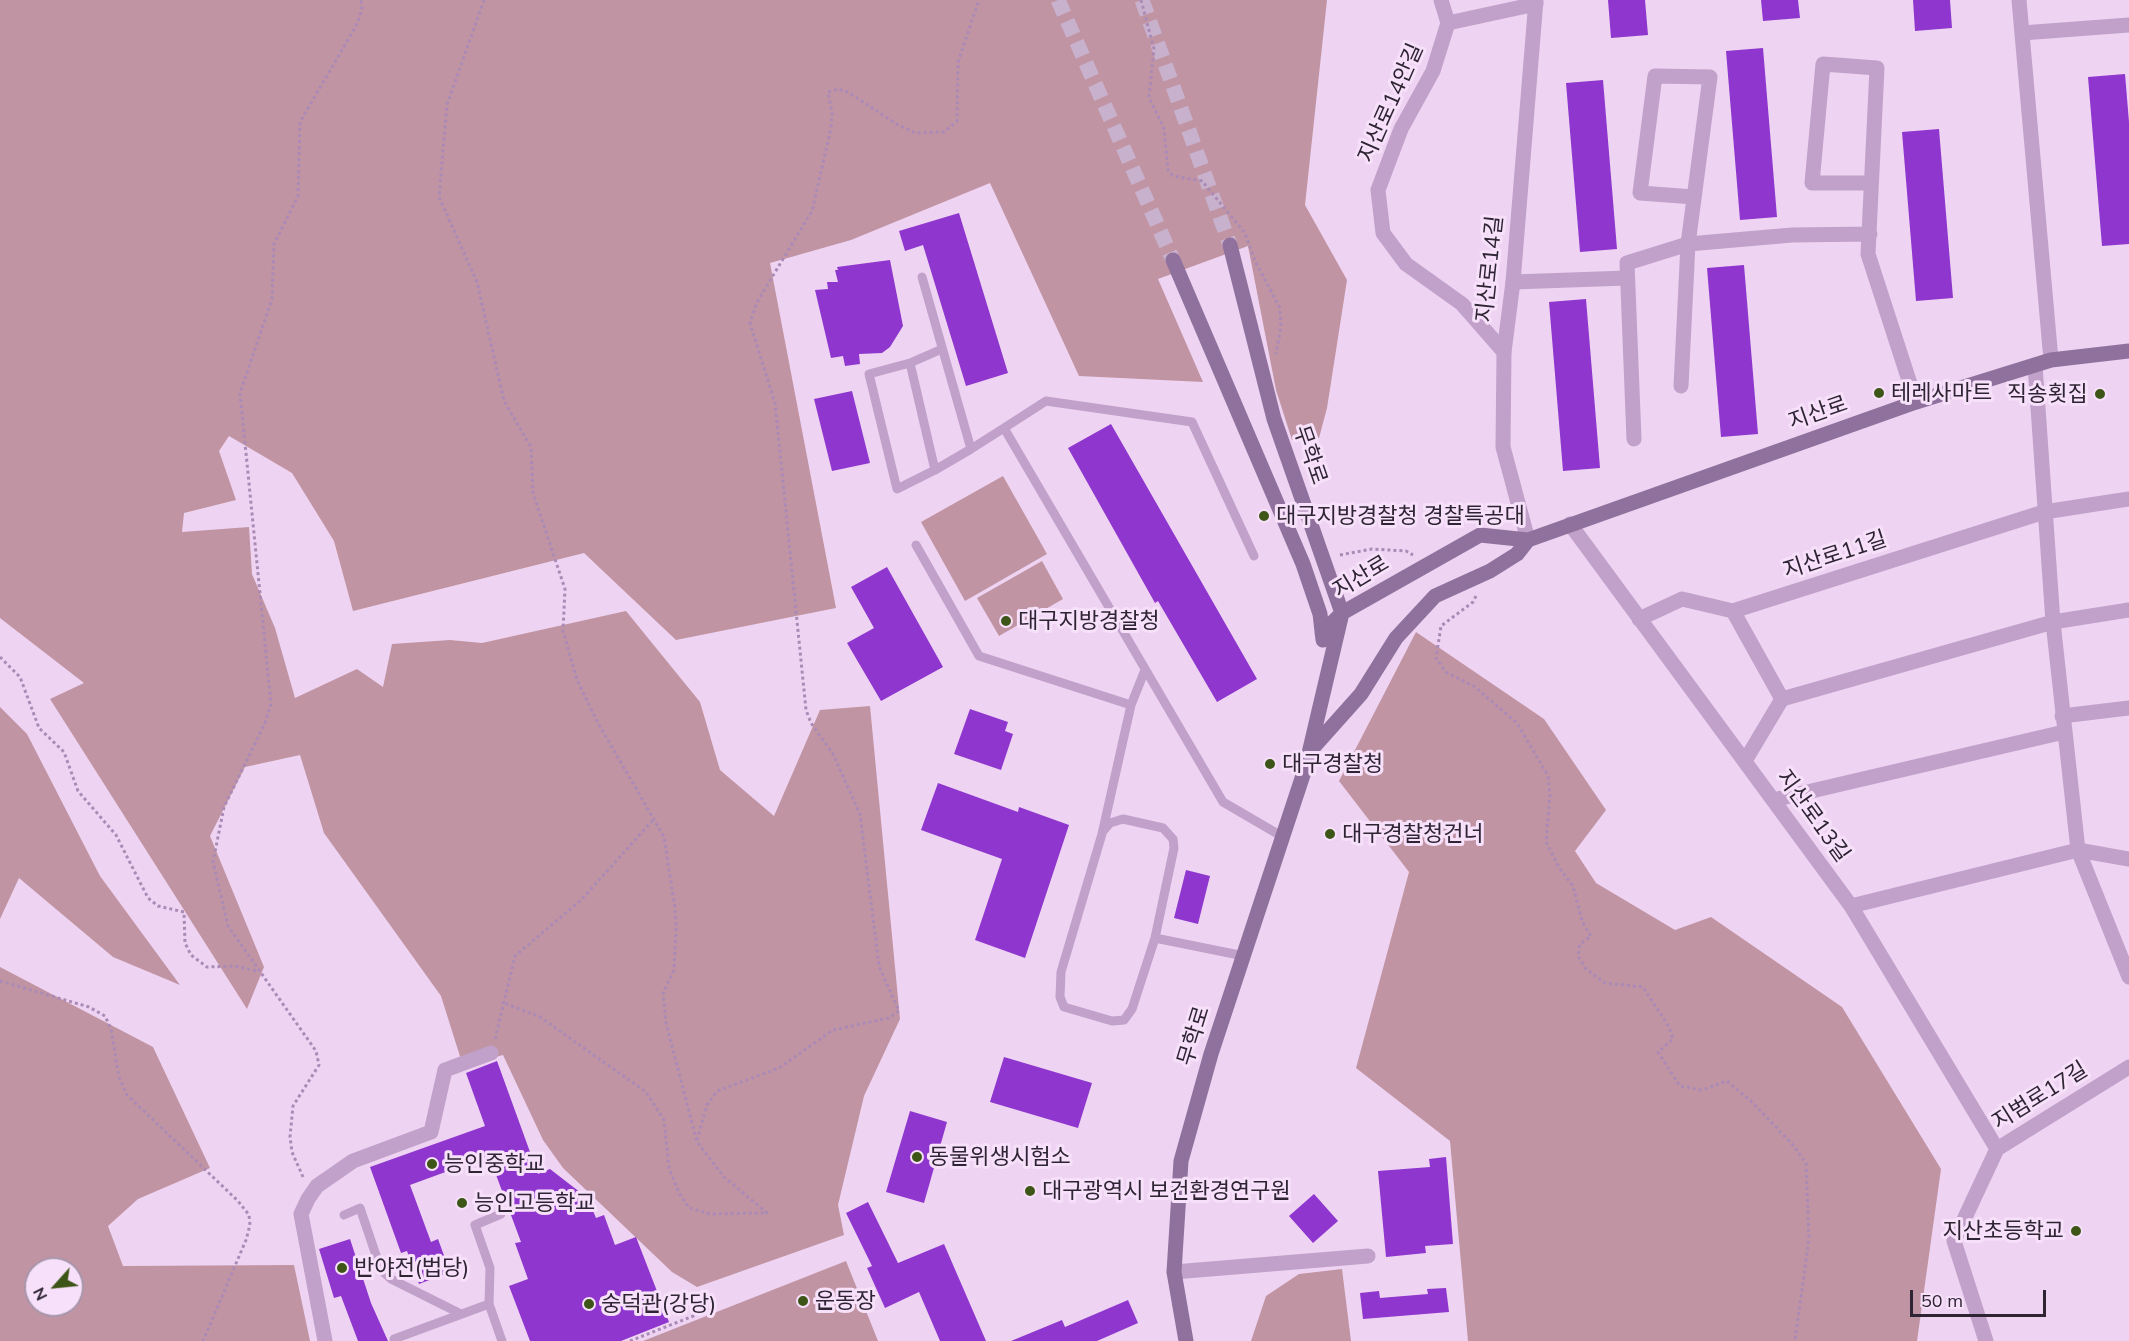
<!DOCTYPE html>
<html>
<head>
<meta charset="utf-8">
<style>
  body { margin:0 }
  #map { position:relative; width:2129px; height:1341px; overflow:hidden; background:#eed4f2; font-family:Mulish,sans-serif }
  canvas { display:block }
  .north { position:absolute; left:24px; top:1257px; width:60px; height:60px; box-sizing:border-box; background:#f7e0fa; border:2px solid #a795aa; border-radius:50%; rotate:243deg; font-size:16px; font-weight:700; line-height:24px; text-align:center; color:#2e2433 }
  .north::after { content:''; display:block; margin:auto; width:21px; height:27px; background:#3d5617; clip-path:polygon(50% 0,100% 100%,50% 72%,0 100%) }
  .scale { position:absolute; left:1910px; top:1290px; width:136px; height:27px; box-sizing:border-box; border:3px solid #2e2433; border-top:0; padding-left:8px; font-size:18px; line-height:21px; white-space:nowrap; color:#2e2433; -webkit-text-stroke:4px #f7e0fa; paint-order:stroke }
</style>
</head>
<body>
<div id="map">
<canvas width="2129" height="1341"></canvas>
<div class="north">N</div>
<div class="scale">50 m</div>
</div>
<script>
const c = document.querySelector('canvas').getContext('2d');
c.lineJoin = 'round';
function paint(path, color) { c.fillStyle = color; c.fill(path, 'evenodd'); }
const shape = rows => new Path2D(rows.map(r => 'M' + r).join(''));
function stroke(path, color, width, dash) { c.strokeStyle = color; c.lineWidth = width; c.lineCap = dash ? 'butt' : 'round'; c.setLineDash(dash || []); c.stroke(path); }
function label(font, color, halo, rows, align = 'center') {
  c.font = font + ' Mulish,"Noto Sans KR",sans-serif'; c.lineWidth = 6; c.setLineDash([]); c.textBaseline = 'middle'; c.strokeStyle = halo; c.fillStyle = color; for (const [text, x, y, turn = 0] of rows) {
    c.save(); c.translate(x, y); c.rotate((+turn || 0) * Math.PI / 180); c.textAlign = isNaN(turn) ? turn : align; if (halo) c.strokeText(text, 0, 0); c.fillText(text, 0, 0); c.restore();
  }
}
const green = shape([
  [0,0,1327,0,1305,205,1347,280,1327,408,1319,438,1292,440,1276,390,1248,246,1158,279,1203,382,1079,376,990,183,851,240,770,263,836,608,676,640,584,553,353,611,334,541,292,473,229,436,219,451,236,500,184,513,182,532,249,527,252,574,275,628,295,698,357,669,383,687,392,644,450,640,482,643,626,611,700,702,720,770,774,816,820,710,870,706,900,1019,864,1096,838,1205,844,1235,697,1287,672,1272,563,1168,543,1140,503,1055,463,1066,441,996,324,833,300,755,245,767,210,836,264,967,247,1009,50,699,84,683,0,618],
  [1003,476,1047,554,965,601,921,522],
  [1042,561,1063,599,999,636,977,598],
  [1416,632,1544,719,1606,810,1575,851,1596,883,1675,930,1711,917,1842,1007,1941,1169,1917,1341,1468,1341,1450,1141,1356,1068,1409,872,1339,781],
  [0,707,27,734,100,876,180,985,113,957,19,878,0,919],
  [0,967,153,1047,210,1168,138,1199,108,1226,123,1266,294,1265,310,1341,0,1341],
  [36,1269,72,1269,72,1305,36,1305],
  [846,1261,878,1341,643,1341],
  [1342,1269,1351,1341,1251,1341,1266,1296,1299,1274]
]);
const building = shape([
  [1608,0,1645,0,1648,35,1611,38],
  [1761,0,1798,0,1800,18,1763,21],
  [1913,0,1950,0,1952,28,1915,31],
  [1763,48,1777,217,1740,220,1726,51],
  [2125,74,2129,122,2129,244,2102,246,2088,77],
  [1603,80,1617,249,1580,252,1566,83],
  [1939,129,1953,298,1916,301,1902,132],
  [959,213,1008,373,966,386,923,245,905,251,899,231],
  [890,260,903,326,890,347,882,353,859,354,860,364,845,366,843,356,831,358,815,290,828,289,827,282,838,282,835,270,838,270,837,267],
  [1744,265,1758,434,1721,437,1707,268],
  [1586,299,1600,468,1563,471,1549,302],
  [852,391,870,463,832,471,814,399],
  [1111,424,1257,679,1217,702,1158,601,1155,603,1068,448],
  [887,567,943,667,881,701,847,643,874,628,851,587],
  [970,709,1008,722,1005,731,1013,734,1001,770,954,754],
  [938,783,1018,812,1019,807,1069,825,1025,958,975,940,1002,859,921,830],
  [1186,870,1210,876,1198,924,1174,918],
  [1004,1057,1092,1083,1078,1128,990,1102],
  [497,1061,538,1174,550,1169,581,1193,589,1206,591,1206,596,1218,604,1215,615,1245,636,1237,669,1322,621,1341,530,1341,509,1286,528,1279,515,1243,521,1242,489,1156,410,1185,431,1242,438,1239,450,1272,419,1284,407,1251,401,1253,370,1167,485,1126,466,1073],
  [910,1111,947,1122,924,1203,886,1192],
  [1446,1157,1453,1244,1425,1246,1426,1253,1386,1257,1378,1171,1430,1167,1429,1159],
  [1314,1194,1338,1221,1313,1243,1289,1216],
  [868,1202,898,1263,944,1244,986,1341,940,1341,919,1292,885,1308,867,1268,872,1266,846,1213],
  [350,1239,371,1303,388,1341,358,1341,341,1296,334,1298,319,1249],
  [1446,1288,1449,1312,1363,1319,1360,1293,1379,1291,1380,1298,1428,1294,1427,1289],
  [1128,1300,1138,1323,1097,1341,1011,1341,1062,1320,1065,1327]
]);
const secondaryTunnel = shape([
  [1058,0,1173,260],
  [1142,0,1230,245]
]);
const path = shape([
  [484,0,447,105,439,197,477,282,504,401,531,447,533,493,565,589,563,631,577,680,598,723,664,837,675,908,676,928,674,970,663,993,666,1023,697,1142,724,1177,767,1213,710,1214,689,1208,679,1193,669,1168,664,1120,646,1092,540,1017,504,1003],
  [1141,0,1154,49,1149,97,1164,129,1168,170,1173,176,1202,181,1245,233,1255,261,1280,308,1281,327,1276,354],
  [1340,555,1372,549,1406,551,1413,555],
  [1476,596,1473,602,1441,626,1436,658,1446,672,1475,687,1517,723,1548,776,1550,795,1546,842,1560,869,1573,886,1582,921,1591,936,1580,944,1578,956,1586,969,1605,983,1643,987,1669,1027,1673,1039,1658,1052,1680,1086,1702,1090,1727,1081,1752,1102,1793,1145,1806,1163,1809,1238,1795,1341],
  [0,657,20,677,39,728,64,752,78,791,116,835,148,898,158,906,184,912,185,943,191,955,207,967,235,966,256,971],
  [0,981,89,1007,105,1016,111,1029,119,1077,127,1095,238,1201,249,1215,250,1225,246,1240,203,1341],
  [495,1039,515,956,581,900,653,820],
  [697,1140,707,1105,717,1091,779,1068,833,1030,889,1018,899,1011,879,966,860,814,833,754,811,723,806,710,775,403,750,323,757,302,812,211,831,128,832,113,828,92,838,89,848,92,898,125,916,133,944,132,957,121,958,62,979,0],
  [303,1177,292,1152,290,1137,293,1106,319,1065,316,1051,228,926,213,862,224,807,265,723,271,704,240,393,272,299,274,244,298,196,300,122,357,24,362,9,361,0],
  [630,1341,716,1307]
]);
const service = shape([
  [922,277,971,449,1004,428],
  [942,349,910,363,935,470,971,449],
  [910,363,869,374,897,489,935,470],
  [916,545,979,656,1131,705,1145,670],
  [1254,556,1192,422,1046,401,1004,428,1223,802,1283,837],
  [1131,705,1102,834,1061,972,1060,997,1064,1007,1112,1021,1124,1020,1132,1009,1155,938],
  [1104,830,1110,823,1123,819,1163,828,1173,839,1174,848,1155,938,1244,956],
  [501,1214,475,1225,490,1268,489,1304,502,1341],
  [344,1215,360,1208,381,1270,391,1279,461,1314],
  [394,1339,489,1304]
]);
const minor = shape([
  [1441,0,1448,23,1433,71,1401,129,1378,190,1383,233,1406,264,1462,304,1504,352],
  [2019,0,2051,360],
  [1448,23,1536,4],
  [2022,33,2129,25],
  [1870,183,1812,183,1823,64,1877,68,1868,254,1916,402],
  [1513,282,1627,278],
  [2035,365,2053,622,2078,850,2129,977],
  [1681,386,1688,244,1792,235,1870,234],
  [1634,439,1627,263,1688,244,1710,77,1655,76,1640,193,1694,197],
  [1570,524,1851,906,1997,1149],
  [1733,611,1782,699],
  [1639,619,1682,599,1733,611,2044,512,2129,499],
  [2062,716,2129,708],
  [1745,761,1782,699,2053,622,2129,610],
  [1773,800,2064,732],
  [1851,906,2078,850,2129,859],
  [1174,1272,1368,1256],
  [325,1341,301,1214,308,1199,317,1186,353,1161,431,1132,445,1070,491,1053],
  [1986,1341,1954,1241,1997,1149,2129,1067]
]);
const tertiary = shape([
  [1528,540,1503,447,1504,352,1513,282,1536,0]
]);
const secondary = shape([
  [1173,260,1303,564,1320,614,1323,640],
  [1322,633,1342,613,1480,535,1528,540,1916,402,2051,360,2129,351],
  [1311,750,1361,694,1396,638,1435,596,1490,571,1517,554,1528,540],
  [1186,1341,1174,1272,1181,1161,1211,1054,1306,766,1342,613,1274,419,1230,245]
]);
const markers = [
  [1879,393,6,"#3d5617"],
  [2100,394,6,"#3d5617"],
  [1264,516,6,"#3d5617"],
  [1006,621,6,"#3d5617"],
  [1270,764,6,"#3d5617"],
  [1330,834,6,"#3d5617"],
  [917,1157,6,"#3d5617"],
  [432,1164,6,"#3d5617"],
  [1030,1191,6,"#3d5617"],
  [462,1203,6,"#3d5617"],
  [2076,1231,6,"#3d5617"],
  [342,1268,6,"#3d5617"],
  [803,1301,6,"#3d5617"],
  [589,1304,6,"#3d5617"]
];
const streetNames = [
  ["지산로14안길",1391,103,-66],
  ["지산로14길",1490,269,-84],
  ["지산로",1818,413,-19],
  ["무학로",1310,455,71],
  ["지산로11길",1835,555,-18],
  ["지산로",1361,577,-31],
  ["지산로13길",1813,816,54],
  ["무학로",1194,1036,-73],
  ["지범로17길",2040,1096,-32]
];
const poiNames = [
  ["테레사마트",1891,393],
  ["직송횟집",2088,394,"right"],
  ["대구지방경찰청 경찰특공대",1276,516],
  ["대구지방경찰청",1018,621],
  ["대구경찰청",1282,764],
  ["대구경찰청건너",1342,834],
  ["동물위생시험소",929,1157],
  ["능인중학교",444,1164],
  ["대구광역시 보건환경연구원",1042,1191],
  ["능인고등학교",474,1203],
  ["지산초등학교",2064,1231,"right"],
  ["반야전(법당)",354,1268],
  ["운동장",815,1301],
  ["숭덕관(강당)",601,1304]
];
paint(green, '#c194a3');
paint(building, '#8e36ce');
stroke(secondaryTunnel, '#c8b1cc', 15, [15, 8]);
stroke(path, '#ab8ab6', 3, [3, 3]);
stroke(service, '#c1a0ca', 9);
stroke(minor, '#c1a0ca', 15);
stroke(tertiary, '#c1a0ca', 15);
stroke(secondary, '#90719d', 15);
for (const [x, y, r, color] of markers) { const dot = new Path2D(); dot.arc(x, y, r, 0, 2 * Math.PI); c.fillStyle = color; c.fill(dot); stroke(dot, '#f7e0fa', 2); }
label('22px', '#2e2433', '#f7e0fa', streetNames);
label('22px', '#2e2433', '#f7e0fa', poiNames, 'left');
</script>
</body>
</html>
